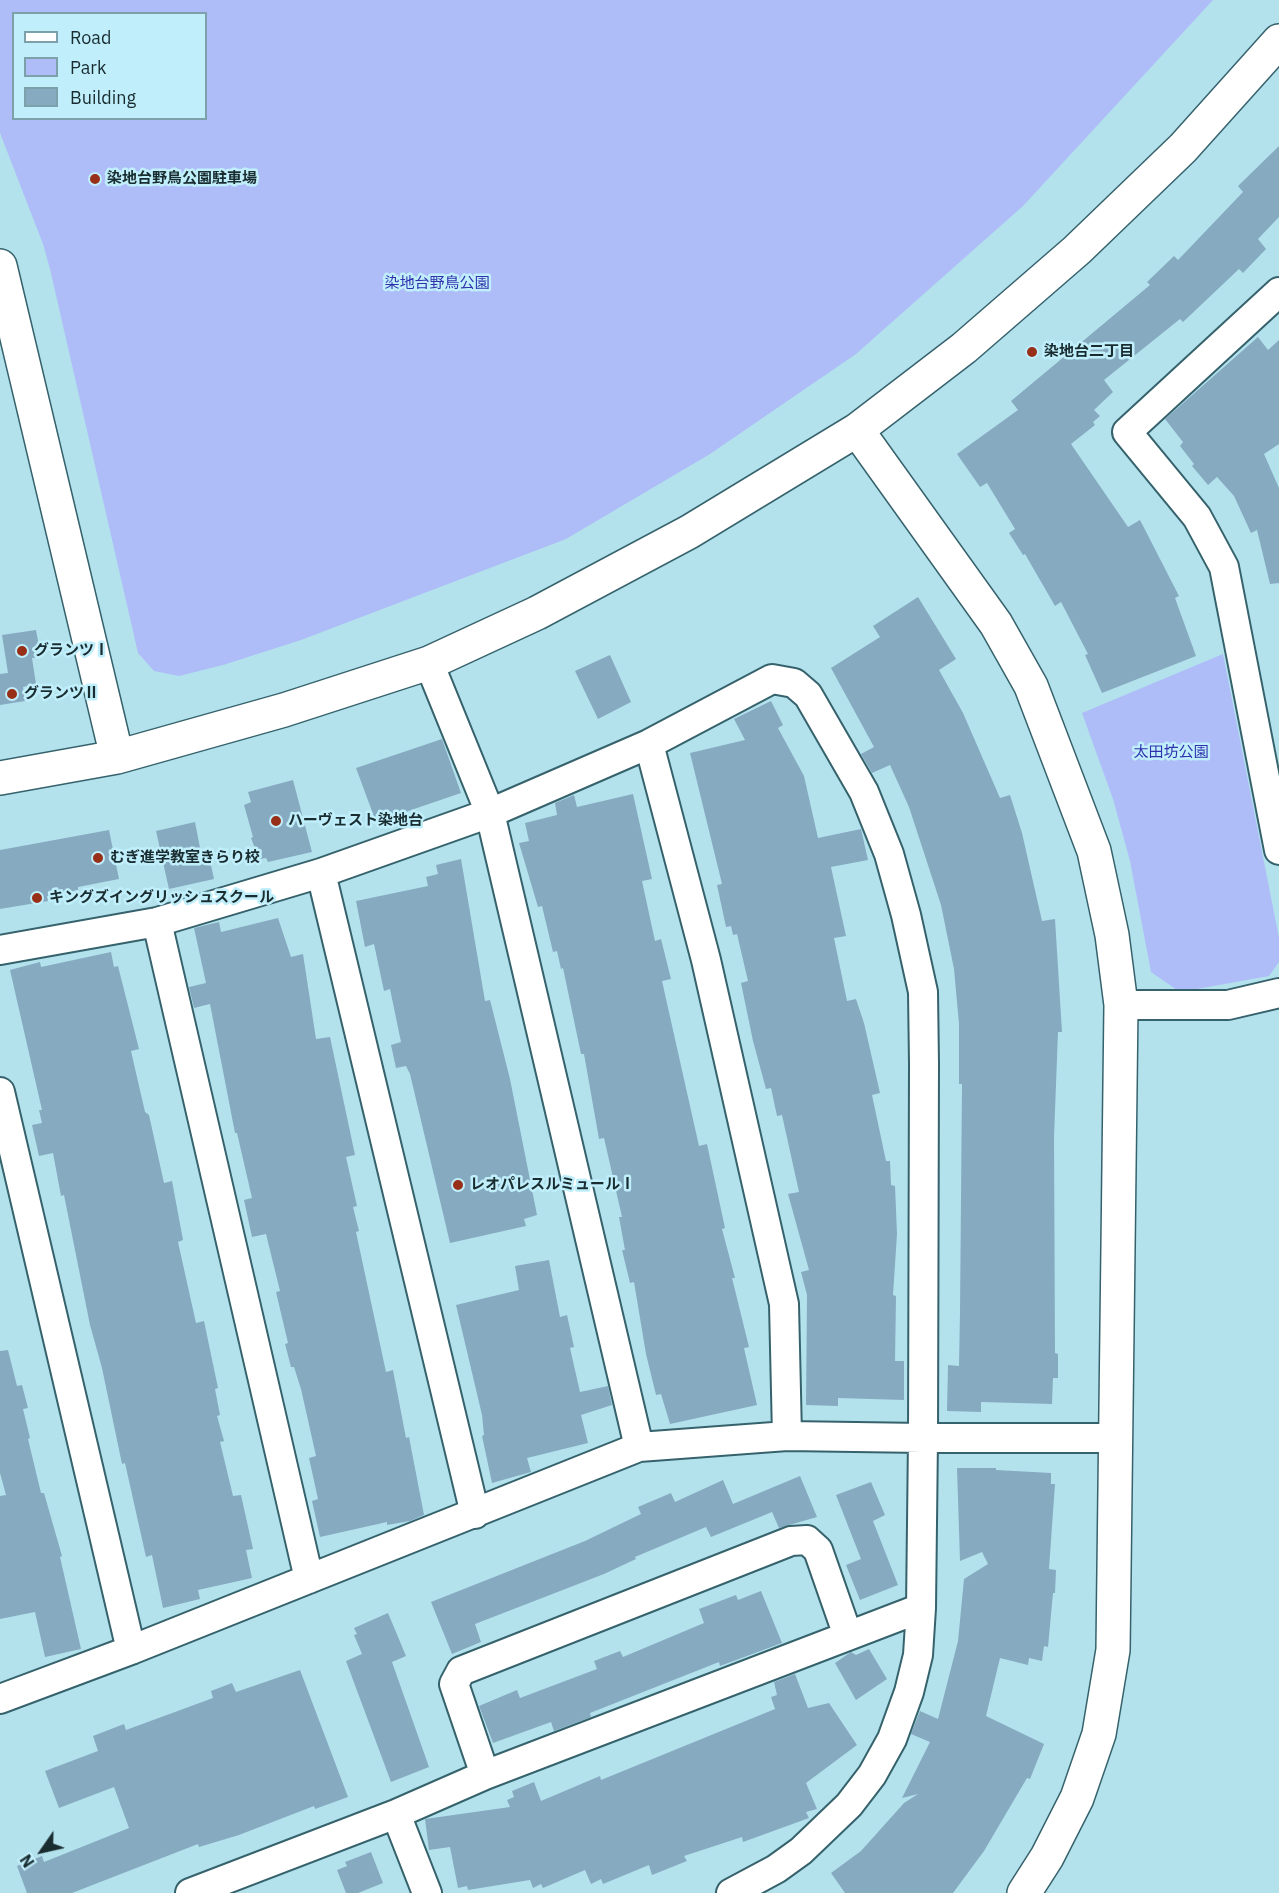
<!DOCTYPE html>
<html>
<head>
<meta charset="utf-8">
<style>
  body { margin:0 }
  #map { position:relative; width:1279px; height:1893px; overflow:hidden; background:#b3e2ed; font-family:"IBM Plex Sans",sans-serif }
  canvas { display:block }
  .legend { position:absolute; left:12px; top:12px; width:195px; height:108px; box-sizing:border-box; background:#c0effb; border:2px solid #7da1aa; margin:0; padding:8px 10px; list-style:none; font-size:18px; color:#192c30 }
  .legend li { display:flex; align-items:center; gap:12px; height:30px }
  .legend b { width:30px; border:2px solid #7da1aa }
  .north { position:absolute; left:12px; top:1821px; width:60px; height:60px; -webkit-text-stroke:4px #c0effb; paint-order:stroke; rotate:236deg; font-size:16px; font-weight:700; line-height:24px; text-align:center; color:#192c30 }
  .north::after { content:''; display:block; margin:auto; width:21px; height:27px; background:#192c30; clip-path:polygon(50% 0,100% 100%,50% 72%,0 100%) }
</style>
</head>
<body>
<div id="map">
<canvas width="1279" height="1893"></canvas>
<ul class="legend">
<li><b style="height:8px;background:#fff"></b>Road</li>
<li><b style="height:16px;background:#aebcf8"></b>Park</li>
<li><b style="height:16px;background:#86aac0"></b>Building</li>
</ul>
<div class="north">N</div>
</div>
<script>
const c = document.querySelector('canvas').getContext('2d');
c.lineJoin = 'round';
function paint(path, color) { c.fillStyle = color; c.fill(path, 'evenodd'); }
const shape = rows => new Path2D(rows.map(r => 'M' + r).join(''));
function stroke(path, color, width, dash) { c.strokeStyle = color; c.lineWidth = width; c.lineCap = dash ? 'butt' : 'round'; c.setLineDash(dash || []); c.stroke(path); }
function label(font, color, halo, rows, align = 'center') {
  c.font = font + ' "IBM Plex Sans","Noto Sans JP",sans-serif'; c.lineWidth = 5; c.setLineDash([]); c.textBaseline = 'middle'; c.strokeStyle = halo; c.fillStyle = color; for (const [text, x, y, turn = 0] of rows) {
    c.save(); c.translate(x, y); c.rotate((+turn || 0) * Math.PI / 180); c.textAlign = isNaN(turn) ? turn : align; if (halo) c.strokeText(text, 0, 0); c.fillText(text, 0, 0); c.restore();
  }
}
const green = shape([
  [0,0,1213,0,1023,206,856,354,710,454,566,539,301,640,223,665,179,676,154,671,138,653,50,269,43,244,0,133],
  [14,14,206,14,206,118,14,118],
  [1223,654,1279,938,1279,962,1269,976,1180,992,1151,972,1130,861,1113,799,1082,713]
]);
const building = shape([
  [1279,146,1279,217,1258,239,1266,249,1243,273,1239,269,1183,322,1180,319,1104,380,1113,392,1094,410,1100,416,1093,422,1095,425,1071,444,1128,527,1140,520,1179,596,1175,598,1196,656,1102,693,1085,655,1088,654,1061,602,1055,606,1025,554,1023,555,1009,533,1015,529,987,483,980,487,957,454,1018,410,1011,401,1150,285,1147,282,1174,256,1178,260,1243,192,1238,186],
  [1258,337,1268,350,1279,340,1279,444,1264,454,1279,488,1279,583,1270,584,1257,530,1251,533,1234,496,1217,477,1208,485,1192,466,1194,464,1180,446,1183,442,1165,419],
  [918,597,956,659,939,670,963,713,1000,798,1010,795,1022,833,1042,921,1055,919,1062,1032,1058,1032,1054,1137,1055,1353,1058,1354,1058,1378,1053,1378,1052,1404,981,1402,981,1412,947,1411,948,1365,959,1366,960,1312,962,1084,959,1084,959,1024,954,969,941,905,909,807,890,765,872,773,861,754,874,747,831,668,880,637,873,626],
  [36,630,41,657,32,658,36,684,23,687,25,701,0,705,0,674,8,673,2,635],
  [610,655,631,702,598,719,575,671],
  [771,701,783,725,778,728,804,776,818,838,861,829,868,860,831,867,846,936,834,938,847,1001,856,999,864,1023,880,1093,872,1095,886,1161,890,1161,891,1185,895,1186,897,1234,893,1295,896,1296,895,1361,904,1361,904,1400,838,1398,838,1406,806,1405,807,1295,801,1272,809,1270,788,1194,799,1192,782,1115,777,1116,771,1088,766,1089,753,1041,741,983,748,981,737,934,733,935,731,926,726,927,717,885,722,884,690,753,745,740,734,719],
  [442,739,461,793,376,822,356,768],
  [293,780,312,852,268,862,266,858,259,859,251,838,253,837,244,805,251,802,248,792],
  [633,794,652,879,642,881,655,941,661,939,671,979,662,981,699,1146,707,1144,725,1228,722,1229,735,1278,732,1278,749,1347,744,1348,757,1405,670,1424,661,1394,656,1395,646,1354,634,1282,630,1283,622,1250,625,1250,619,1217,622,1217,604,1138,599,1139,584,1054,581,1054,563,968,561,969,557,951,553,952,542,906,538,907,519,843,529,841,525,823,557,815,555,803,574,795,577,807],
  [195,822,201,853,208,851,214,879,169,889,156,831],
  [109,830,119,879,78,887,78,890,47,896,48,901,0,909,0,850],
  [461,859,485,1001,490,1000,510,1079,537,1215,524,1219,526,1226,450,1243,410,1074,406,1066,396,1068,391,1045,401,1042,390,989,384,991,374,944,365,947,356,901,428,886,426,877,438,874,436,865],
  [278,918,291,957,303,954,316,1039,330,1037,355,1155,346,1157,357,1206,353,1207,359,1231,356,1232,386,1372,393,1370,406,1438,409,1437,424,1515,410,1521,387,1525,387,1522,320,1537,312,1501,318,1499,309,1458,316,1456,301,1389,294,1367,291,1367,285,1344,288,1343,276,1292,280,1291,266,1234,252,1237,244,1200,252,1198,237,1133,235,1133,210,1004,194,1008,189,987,206,983,194,928,219,922,221,932],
  [111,952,114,967,118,966,139,1049,131,1051,145,1112,149,1115,164,1183,172,1181,183,1240,178,1242,196,1323,204,1321,218,1388,215,1389,220,1415,217,1416,224,1441,220,1442,233,1496,241,1495,253,1549,246,1550,252,1578,198,1590,200,1599,163,1608,152,1555,146,1557,125,1463,122,1464,102,1368,90,1325,64,1195,61,1196,53,1153,39,1156,32,1125,42,1123,39,1110,42,1110,10,970,40,962,41,967],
  [549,1260,560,1317,567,1315,574,1347,570,1348,580,1392,608,1386,612,1405,581,1415,588,1443,527,1458,531,1472,492,1483,482,1436,484,1435,482,1415,456,1305,519,1290,515,1266],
  [8,1350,17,1386,22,1385,28,1408,23,1409,30,1438,28,1439,41,1493,44,1493,62,1556,60,1557,81,1649,45,1657,35,1612,0,1619,0,1496,6,1495,0,1473,0,1351],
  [957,1468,996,1468,996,1470,1051,1473,1051,1484,1055,1484,1049,1569,1056,1570,1055,1593,1053,1593,1048,1647,1044,1646,1042,1661,1029,1658,1028,1665,1000,1658,986,1716,1044,1744,1030,1779,1027,1778,984,1851,953,1893,845,1893,831,1873,861,1851,904,1803,918,1794,902,1798,930,1742,911,1734,920,1711,938,1719,958,1641,964,1579,988,1564,982,1552,960,1561],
  [800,1476,817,1517,779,1528,772,1512,711,1537,706,1527,635,1557,636,1559,604,1574,475,1624,481,1642,452,1654,431,1602,585,1541,641,1514,638,1507,671,1493,675,1502,723,1480,733,1504],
  [871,1482,885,1515,873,1521,898,1585,860,1600,846,1565,861,1559,836,1495],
  [761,1591,782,1643,720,1666,719,1662,590,1713,591,1717,554,1731,551,1722,493,1743,479,1706,517,1690,520,1698,597,1669,594,1661,620,1651,623,1657,704,1623,699,1609,736,1595,738,1600],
  [388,1613,406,1656,392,1662,429,1767,391,1782,346,1661,362,1654,354,1635,357,1634,354,1628],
  [869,1649,887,1679,856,1700,835,1663,851,1652,856,1655],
  [300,1670,348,1797,315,1809,314,1806,239,1835,199,1847,198,1844,72,1893,27,1893,17,1866,42,1856,44,1862,129,1828,114,1787,59,1808,45,1771,98,1751,93,1736,124,1724,126,1730,213,1698,211,1691,232,1683,236,1692],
  [795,1674,808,1708,829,1703,857,1745,806,1783,817,1809,806,1812,809,1818,743,1842,742,1837,684,1856,687,1861,652,1875,649,1865,603,1884,601,1879,591,1884,585,1870,543,1888,541,1884,533,1888,530,1880,468,1890,467,1886,458,1888,450,1847,429,1850,425,1819,510,1807,507,1800,514,1797,512,1791,534,1782,541,1801,600,1776,601,1780,775,1709,771,1697,777,1695,774,1682],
  [371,1852,383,1883,358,1893,346,1893,337,1870,347,1866,345,1862]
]);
const minor = shape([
  [1279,292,1127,432,1197,517,1224,567,1279,850],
  [429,663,490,813,639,1447],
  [649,744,706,960,784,1304,787,1436],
  [321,873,475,1514],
  [157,922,309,1579],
  [0,950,157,922,321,873,490,813,649,744,772,679,794,683,808,695,864,792,889,854,906,915,923,992,924,1064,923,1438,787,1436,639,1447,131,1650,0,1699],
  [1121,1005,1228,1005,1279,993],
  [0,1092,131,1650],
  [485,1775,454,1684,461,1671,791,1541,807,1540,818,1550,848,1636],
  [396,1814,427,1893],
  [190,1893,396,1814,485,1775,921,1608,923,1438,1116,1438],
  [731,1893,776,1869,801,1851,849,1805,872,1775,892,1739,909,1692,918,1655,921,1608]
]);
const tertiary = shape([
  [0,266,117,757],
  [857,430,996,624,1031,686,1094,851,1112,935,1121,1005,1113,1650,1099,1734,1077,1798,1047,1857,1024,1893],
  [0,778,117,757,284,710,429,663,537,613,689,532,857,430,964,348,1077,250,1183,148,1279,41]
]);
const markers = [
  [95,179,6,"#982f18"],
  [1032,352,6,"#982f18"],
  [22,651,6,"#982f18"],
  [12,694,6,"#982f18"],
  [276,821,6,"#982f18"],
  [98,858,6,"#982f18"],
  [37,898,6,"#982f18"],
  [458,1185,6,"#982f18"]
];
const poiNames = [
  ["染地台野鳥公園駐車場",107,179],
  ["染地台二丁目",1044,352],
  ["グランツⅠ",34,651],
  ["グランツⅡ",24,694],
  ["ハーヴェスト染地台",288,821],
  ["むぎ進学教室きらり校",110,858],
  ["キングズイングリッシュスクール",49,898],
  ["レオパレスルミュールⅠ",470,1185]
];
const parkNames = [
  ["染地台野鳥公園",437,284],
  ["太田坊公園",1171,753]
];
paint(green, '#aebcf8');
paint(building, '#86aac0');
stroke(minor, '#36626c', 32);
stroke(tertiary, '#36626c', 36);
stroke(minor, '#fff', 28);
stroke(tertiary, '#fff', 33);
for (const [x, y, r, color] of markers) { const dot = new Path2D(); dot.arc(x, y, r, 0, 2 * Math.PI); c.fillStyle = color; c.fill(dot); stroke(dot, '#c0effb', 2); }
label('bold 15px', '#192c30', '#c0effb', poiNames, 'left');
label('15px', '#3030ad', '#c0effb', parkNames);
</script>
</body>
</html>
